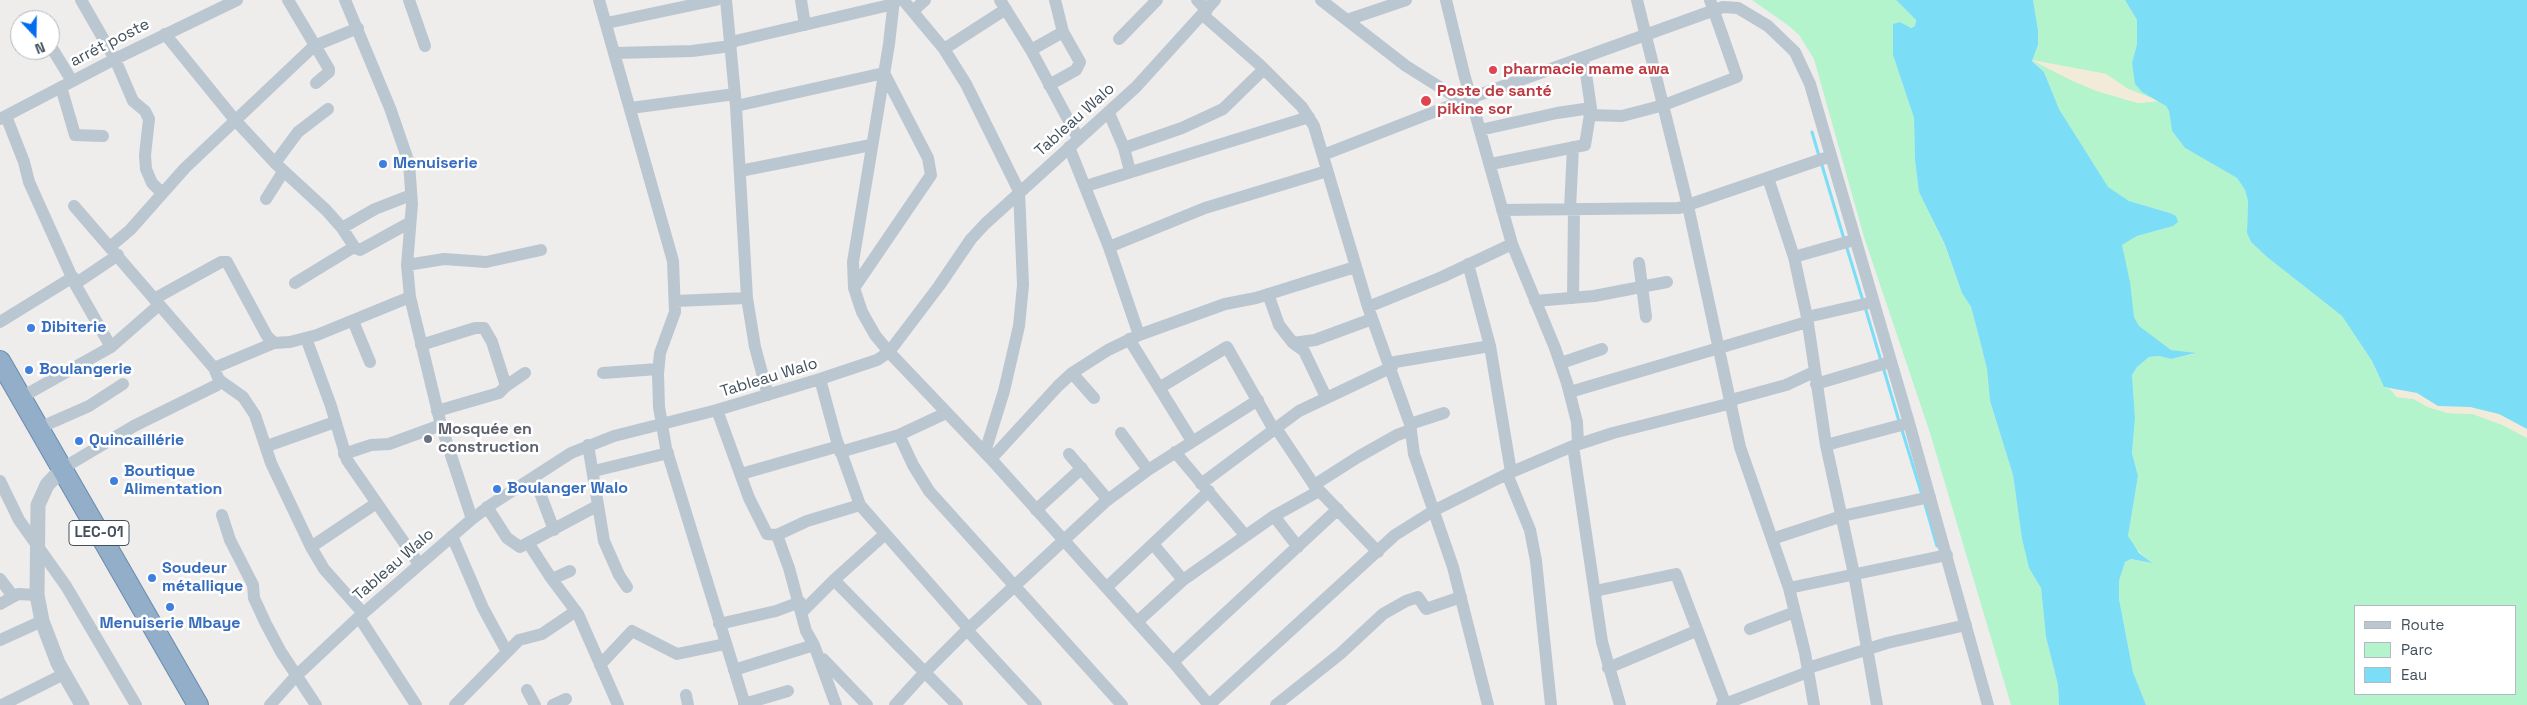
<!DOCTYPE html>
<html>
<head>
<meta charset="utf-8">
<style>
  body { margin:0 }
  #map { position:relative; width:2527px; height:705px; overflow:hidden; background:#efecec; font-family:"Space Grotesk",sans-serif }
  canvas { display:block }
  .legend { position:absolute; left:2354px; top:605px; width:162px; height:90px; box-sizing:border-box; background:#fff; border:1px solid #b3b9be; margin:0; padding:6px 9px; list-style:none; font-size:15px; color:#42505c }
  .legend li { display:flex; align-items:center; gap:10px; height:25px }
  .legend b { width:25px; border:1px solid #b3b9be }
  .north { position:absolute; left:10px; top:10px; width:50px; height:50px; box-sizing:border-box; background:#fff; border:1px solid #b3b9be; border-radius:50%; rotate:159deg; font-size:14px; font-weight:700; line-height:20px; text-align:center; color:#42505c }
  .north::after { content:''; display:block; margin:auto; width:18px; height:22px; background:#046cf1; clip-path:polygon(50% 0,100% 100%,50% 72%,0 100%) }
</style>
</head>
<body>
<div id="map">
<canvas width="2527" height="705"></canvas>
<ul class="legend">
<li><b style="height:6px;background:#bac7d1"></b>Route</li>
<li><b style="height:14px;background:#b4f4cc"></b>Parc</li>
<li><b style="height:14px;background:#7bddf6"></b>Eau</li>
</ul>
<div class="north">N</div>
</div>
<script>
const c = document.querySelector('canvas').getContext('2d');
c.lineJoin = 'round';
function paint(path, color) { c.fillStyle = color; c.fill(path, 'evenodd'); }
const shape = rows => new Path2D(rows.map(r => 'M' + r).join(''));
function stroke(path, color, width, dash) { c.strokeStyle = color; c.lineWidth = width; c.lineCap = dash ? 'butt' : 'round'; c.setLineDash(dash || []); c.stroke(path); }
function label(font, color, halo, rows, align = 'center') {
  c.font = font + ' "Space Grotesk",sans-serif'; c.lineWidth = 5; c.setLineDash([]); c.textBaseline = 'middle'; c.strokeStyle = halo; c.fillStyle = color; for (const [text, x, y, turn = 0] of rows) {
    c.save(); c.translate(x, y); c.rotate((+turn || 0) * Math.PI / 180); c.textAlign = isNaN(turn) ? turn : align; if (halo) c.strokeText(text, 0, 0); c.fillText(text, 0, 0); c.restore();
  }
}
const green = shape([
  [1752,0,1896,0,1916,20,1915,26,1910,28,1900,22,1894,24,1893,55,1914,118,1915,160,1919,192,1945,246,1962,293,1971,307,1979,337,1987,369,1990,401,2013,475,2022,539,2029,568,2041,588,2046,637,2058,685,2059,705,2011,705,1930,433,1864,237,1814,59,1799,35,1789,26],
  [2033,0,2125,0,2137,20,2137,44,2132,63,2142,92,2166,106,2169,111,2172,131,2185,148,2237,178,2245,190,2248,201,2247,233,2251,242,2267,257,2342,316,2372,361,2384,387,2390,389,2397,397,2414,399,2428,407,2448,413,2473,414,2503,425,2527,438,2527,705,2146,705,2133,672,2119,599,2119,581,2125,562,2131,559,2151,563,2131,544,2128,536,2138,476,2132,453,2135,418,2132,375,2137,367,2149,357,2159,356,2171,359,2194,354,2171,350,2157,341,2139,326,2134,317,2122,245,2137,236,2172,226,2170,213,2129,201,2108,188,2059,109,2044,72,2032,60,2038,45,2038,30],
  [2034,61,2106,74,2128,89,2158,101,2138,103,2097,91,2073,81],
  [2356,606,2516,606,2516,694,2356,694]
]);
const sand = shape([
  [2032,60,2106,74,2128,89,2159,101,2138,103,2097,91,2073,81],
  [2390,389,2417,393,2438,406,2470,407,2499,414,2527,429,2527,438,2503,425,2473,414,2448,413,2428,407,2414,399,2397,397]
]);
const water = shape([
  [1896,0,2033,0,2038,30,2038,45,2032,61,2044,72,2059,109,2108,187,2129,201,2170,213,2176,216,2178,222,2173,226,2137,236,2122,245,2130,282,2134,317,2139,326,2171,350,2196,353,2171,359,2159,356,2149,357,2137,367,2132,375,2135,418,2132,453,2138,476,2128,536,2139,553,2152,563,2131,559,2125,562,2119,581,2119,599,2133,672,2146,705,2059,705,2058,685,2046,637,2041,588,2029,568,2022,539,2013,475,1990,401,1987,369,1979,337,1971,307,1962,293,1945,245,1919,192,1915,160,1914,118,1893,55,1893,24,1900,22,1911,28,1915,26,1916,20],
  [2125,0,2527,0,2527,429,2499,414,2470,407,2438,406,2417,393,2384,387,2372,361,2342,316,2267,257,2251,242,2247,233,2248,201,2245,190,2237,178,2185,148,2172,131,2169,111,2166,106,2142,92,2135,84,2132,63,2137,44,2137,20]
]);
const stream = shape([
  [1812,132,1819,156],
  [1821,162,1844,239],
  [1846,245,1863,301],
  [1865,307,1881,361],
  [1883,367,1899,421],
  [1901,427,1922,495],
  [1924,501,1937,546]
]);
const minor = shape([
  [81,0,115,59,133,101,145,111,149,119,145,155,146,169,152,183,162,193],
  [288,0,329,69,329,72,316,83],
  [345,0,390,108,409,163,412,204,407,265,410,297,441,425,472,519],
  [409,0,425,46],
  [599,0,673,261,675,312,660,353,658,374,659,407,666,448,745,705],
  [726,0,736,106,747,298,755,347,768,395],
  [801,0,805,25],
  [894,0,889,44,853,262,854,288,862,312,875,335,889,352,991,459,1173,662,1209,705],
  [903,0,944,49,966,84,1019,191,1023,285,1019,326,1004,391,985,452],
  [1000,0,1031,50,1078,138],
  [1055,0,1063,32],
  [1197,0,1207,10],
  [1321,0,1406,66,1462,101],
  [1446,0,1464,74,1512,244,1555,348,1567,383,1577,422,1578,444],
  [1637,0,1688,206,1740,447,1789,588,1805,653,1814,705],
  [913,11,925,0],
  [1203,15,1260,65,1302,107,1314,126,1368,307,1410,424,1414,454,1453,567,1488,705],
  [1347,20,1406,0],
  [607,23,716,0],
  [165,34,235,120,275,163,326,210,342,228,355,248,360,250,409,223],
  [1119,39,1157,0],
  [731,42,894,4],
  [50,45,72,81],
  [944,49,1006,9],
  [1031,50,1063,32,1080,62,1076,70,1049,85],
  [616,53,692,51,731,46],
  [61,87,75,135,103,136],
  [736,106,884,73,928,158,931,175,854,288],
  [631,108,735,94],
  [1109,113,1124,148,1130,171],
  [1590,115,1622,116,1664,105,1737,77,1710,0],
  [6,116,24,162,29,182,75,284,111,347],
  [0,119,115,59,237,0],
  [1480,130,1557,113,1591,108],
  [1069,147,1109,247,1139,335],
  [1124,148,1182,128,1223,109,1264,69],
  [1323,155,1462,101,1723,7,1738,8,1768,26,1795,52,1810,84,1909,423,1988,705],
  [275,163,298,132,328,109],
  [1491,164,1585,145,1591,108,1585,67,1581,58],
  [740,171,871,145],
  [1768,178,1794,257,1807,317,1826,445,1854,574,1877,705],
  [1086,186,1309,117],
  [266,199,283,172],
  [1570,209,1573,147],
  [1502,210,1679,208,1831,156],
  [342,228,375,209,411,195],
  [111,246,130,230,185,168,314,46,358,28],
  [1109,247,1205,208,1327,171],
  [1794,257,1854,240],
  [1639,263,1646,317],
  [1468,264,1490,346,1511,472],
  [407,265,444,259,486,262,541,250],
  [295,283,354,247],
  [75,284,118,255],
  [1268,294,1279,325,1293,343],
  [1573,298,1574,209],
  [154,299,221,262,227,262,267,336,274,343],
  [675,301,747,298],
  [1535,301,1594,296,1667,282],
  [1368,307,1442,277,1512,244],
  [1807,317,1873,302],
  [353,321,370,362],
  [0,322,73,277],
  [306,338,331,406,347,460,419,564],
  [1129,339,1192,441],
  [421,345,475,328,484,328,492,342,506,386,499,393,437,411],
  [1389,363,1490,346],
  [1561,363,1602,349],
  [214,368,274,343,290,342,317,335,410,297],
  [603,373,658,369],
  [1072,373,1094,398],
  [820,379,836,438,860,505],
  [219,380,243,397,255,415,271,463,311,547],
  [1816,384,1890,362],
  [506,386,525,373],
  [1159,388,1227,347,1274,430],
  [1570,392,1807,322],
  [1326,397,1304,351,1293,343,1315,340,1372,319],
  [20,398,111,347,159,305],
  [1731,400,1786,385,1814,372],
  [717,410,749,498,767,534,777,535,807,521,860,505,969,629],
  [1410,424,1444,413],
  [39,428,89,406,123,384],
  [1276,428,1314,485,1378,552],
  [1121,433,1148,470],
  [899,435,913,465,929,491,1122,705],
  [588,445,604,541,619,575,627,587],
  [1826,445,1909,423],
  [267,446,335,422],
  [1573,446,1602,642,1620,705],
  [840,452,899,435,946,413],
  [1175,452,1245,535],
  [344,454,371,445,389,444,441,425],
  [1069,454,1108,500],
  [991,459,1058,386,1072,373,1108,350,1139,335,1225,304,1256,298,1355,267],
  [63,468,134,426,217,385,219,380,214,368,74,206],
  [594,471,668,453],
  [741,474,839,446],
  [1507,474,1530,530,1536,561,1551,705],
  [534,477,554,530],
  [0,481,19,520,66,586,136,705],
  [1201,484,1299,411,1392,367],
  [1314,485,1358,457,1397,435,1411,430],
  [487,507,507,538,520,547,597,506],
  [1036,510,1082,468],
  [222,515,230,540,253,585,254,598,266,624,281,652,316,705],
  [1274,516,1319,491],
  [777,535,789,568,806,631,814,645],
  [452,536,483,608,507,652],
  [1772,539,1842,516,1930,497],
  [529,544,551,578,578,614,618,705],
  [1153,544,1183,580],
  [0,579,13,596],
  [552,579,570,571],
  [834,580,884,535],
  [1107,587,1209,491],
  [1789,588,1947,555],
  [1595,591,1676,574,1725,703],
  [0,604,18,594,37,595],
  [802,612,834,580,957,705],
  [363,613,324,569,311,547,375,504],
  [359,617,416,705],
  [1137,622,1183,580,1274,516,1298,547],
  [719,624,776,611,800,602],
  [1750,629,1795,612],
  [967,630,1036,705],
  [0,640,42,621],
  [823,659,867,705],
  [1173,662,1338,509],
  [600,665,632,631,677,654,725,644],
  [1608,668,1696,631],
  [1808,668,1887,643,1966,625],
  [734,670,814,645,836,705],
  [527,690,535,705],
  [686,695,688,705],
  [744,704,788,691],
  [2,705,64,674],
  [270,705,296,676,359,617,472,519,492,504,571,453,614,436,717,410,820,379,877,360,889,352,939,286,971,239,985,224,1136,87,1215,0],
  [455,705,519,640,542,634,576,611],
  [553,705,566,699],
  [895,705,924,673,967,630,1105,502,1148,470,1258,400],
  [1209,705,1395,535,1435,510,1507,474,1573,446,1613,433,1732,403],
  [1276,705,1340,654,1383,614,1406,601,1418,597,1426,609,1461,597],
  [1722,705,1808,672]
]);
const tertiary = shape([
  [63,468,47,485,38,505,37,595,42,621,58,663,82,705]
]);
const trunk = shape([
  [0,361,198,705]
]);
const markers = [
  [1493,70,5,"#e0444e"],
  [1426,101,6,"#e0444e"],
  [383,164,5,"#3f7fe0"],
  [31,328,5,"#3f7fe0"],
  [29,370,5,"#3f7fe0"],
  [428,439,5,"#6b7280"],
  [79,441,5,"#3f7fe0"],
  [114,481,5,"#3f7fe0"],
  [497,489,5,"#3f7fe0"],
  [152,578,5,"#3f7fe0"],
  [170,607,5,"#3f7fe0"]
];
const shields = [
  [99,533,60]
];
const shieldNames = [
  ["LEC-01",99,533]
];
const streetNames = [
  ["arrét poste",110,43,-27],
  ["Tableau Walo",1075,120,-42],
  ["Tableau Walo",769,378,-17],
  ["Tableau Walo",394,565,-41]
];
const healthNames = [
  ["pharmacie mame awa",1503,70],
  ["Poste de santé",1437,92],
  ["pikine sor",1437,110]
];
const shopNames = [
  ["Menuiserie",393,164],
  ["Dibiterie",41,328],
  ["Boulangerie",39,370],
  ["Quincaillérie",89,441],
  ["Boutique",124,472],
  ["Alimentation",124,490],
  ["Boulanger Walo",507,489],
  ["Soudeur",162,569],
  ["métallique",162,587],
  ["Menuiserie Mbaye",170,624,"center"]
];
const worshipNames = [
  ["Mosquée en",438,430],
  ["construction",438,448]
];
paint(green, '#b4f4cc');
paint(sand, '#f3ebda');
paint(water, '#7bddf6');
stroke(stream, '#7bddf6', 3);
stroke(trunk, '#698aae', 22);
stroke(minor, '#bac7d1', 12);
stroke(tertiary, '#bac7d1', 15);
stroke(trunk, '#92aec8', 20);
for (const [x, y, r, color] of markers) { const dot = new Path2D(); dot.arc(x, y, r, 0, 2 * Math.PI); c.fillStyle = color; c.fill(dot); stroke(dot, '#fff', 2); }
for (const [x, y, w] of shields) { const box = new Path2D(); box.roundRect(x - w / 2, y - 12.5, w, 25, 4); c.fillStyle = '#fff'; c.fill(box); stroke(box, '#42505c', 1); }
label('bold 15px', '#42505c', null, shieldNames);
label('16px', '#42505c', '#fff', streetNames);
label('bold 16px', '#be3a42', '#fff', healthNames, 'left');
label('bold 16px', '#366cbe', '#fff', shopNames, 'left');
label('bold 16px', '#5b616d', '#fff', worshipNames, 'left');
</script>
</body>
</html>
